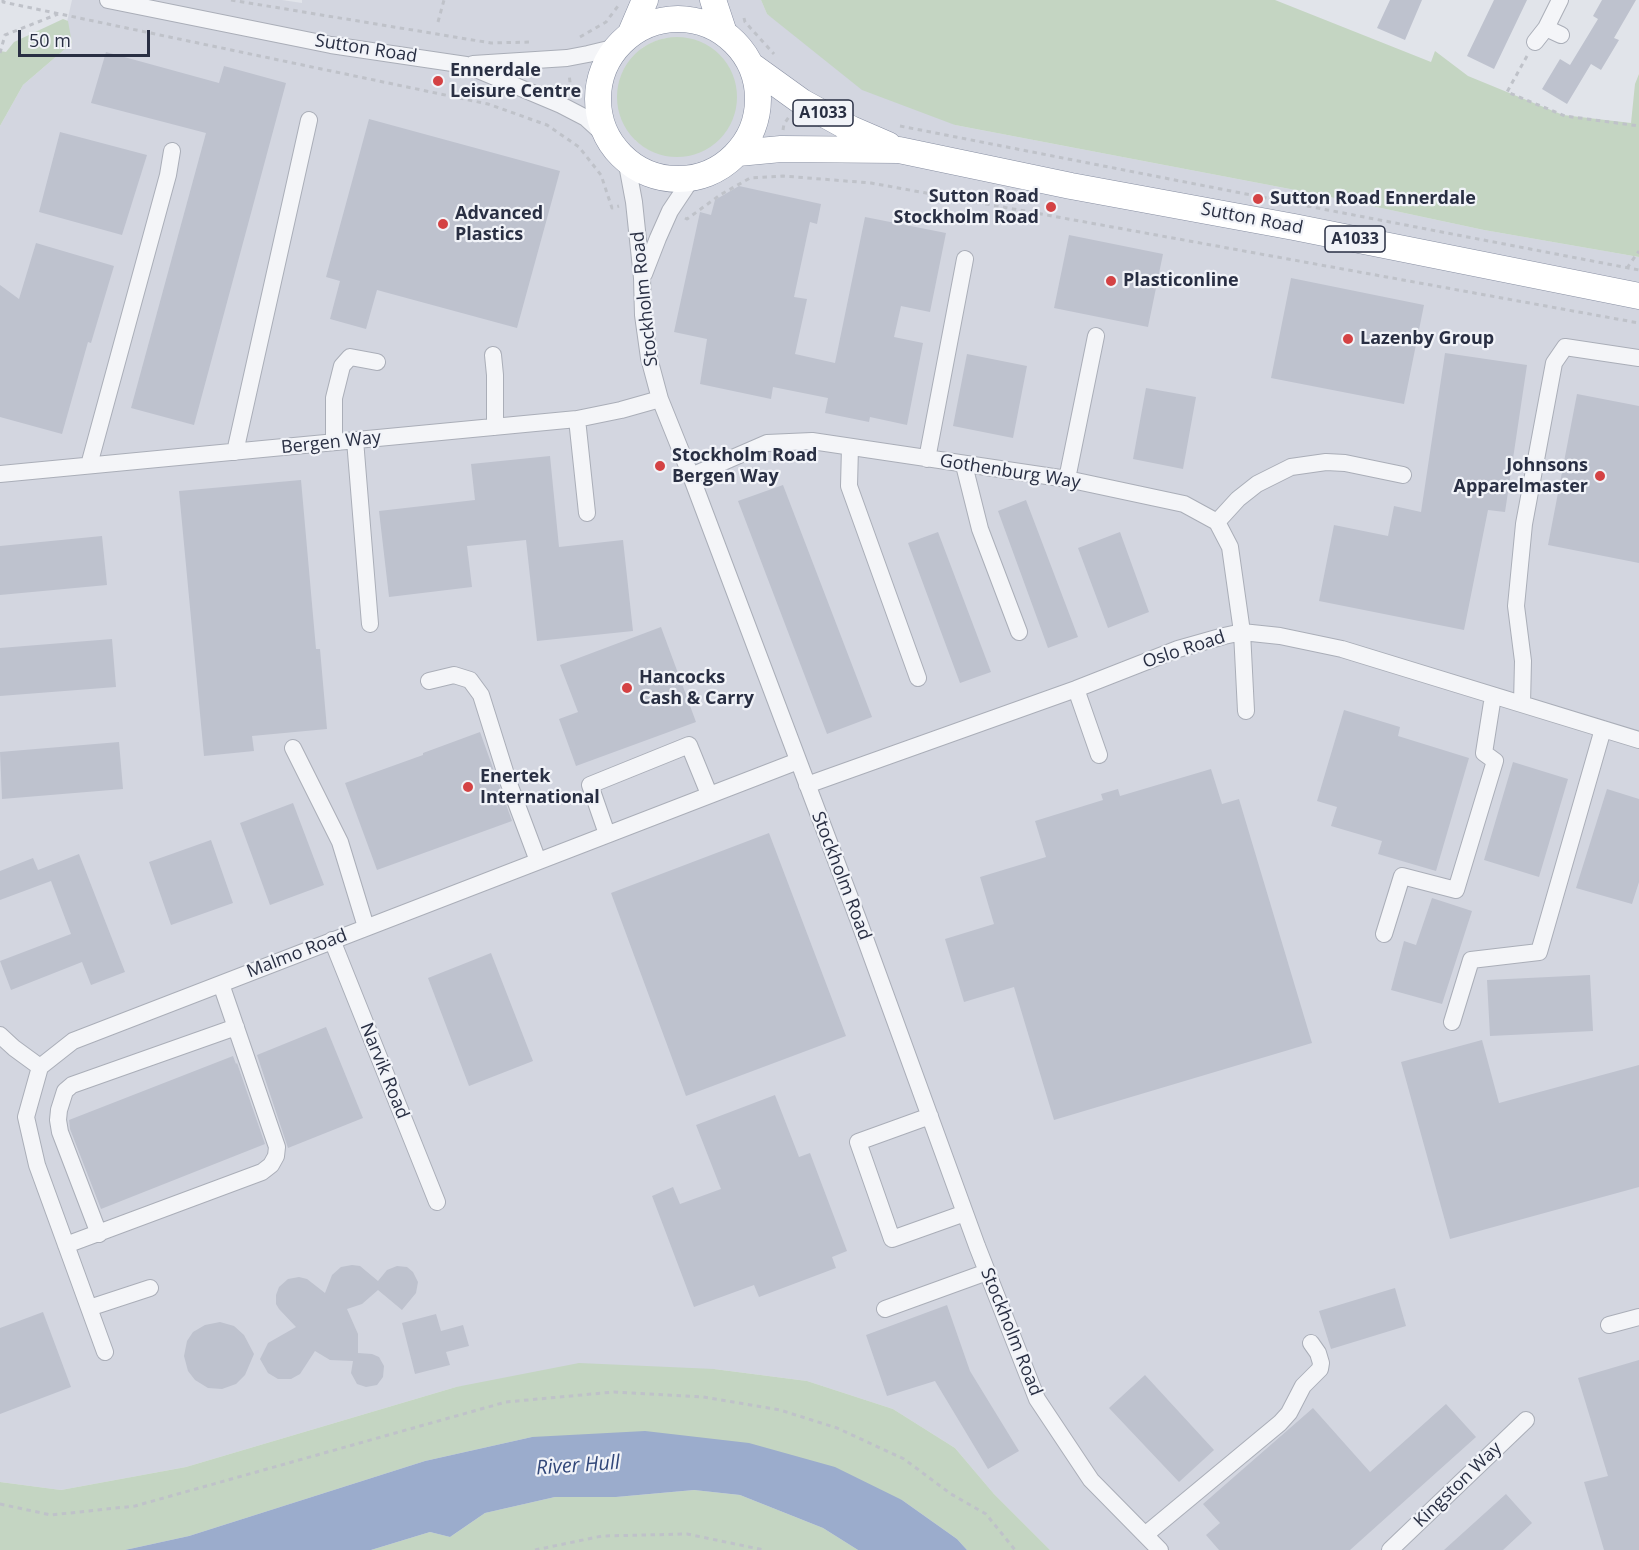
<!DOCTYPE html>
<html>
<head>
<meta charset="utf-8">
<style>
  body { margin:0 }
  #map { position:relative; width:1639px; height:1550px; overflow:hidden; background:#e1e4ea; font-family:"Open Sans",sans-serif }
  canvas { display:block }
  .scale { position:absolute; left:18px; top:30px; width:132px; height:27px; box-sizing:border-box; border:3px solid #292f43; border-top:0; padding-left:8px; font-size:18px; line-height:21px; white-space:nowrap; color:#292f43; -webkit-text-stroke:4px #f1f3f8; paint-order:stroke }
</style>
</head>
<body>
<div id="map">
<canvas width="1639" height="1550"></canvas>
<div class="scale">50 m</div>
</div>
<script>
const c = document.querySelector('canvas').getContext('2d');
c.lineJoin = 'round';
function paint(path, color) { c.fillStyle = color; c.fill(path, 'evenodd'); }
const shape = rows => new Path2D(rows.map(r => 'M' + r).join(''));
function stroke(path, color, width, dash) { c.strokeStyle = color; c.lineWidth = width; c.lineCap = dash ? 'butt' : 'round'; c.setLineDash(dash || []); c.stroke(path); }
function label(font, color, halo, rows, align = 'center') {
  c.font = font + ' "Open Sans",sans-serif'; c.lineWidth = 4.5; c.setLineDash([]); c.textBaseline = 'middle'; c.strokeStyle = halo; c.fillStyle = color; for (const [text, x, y, turn = 0] of rows) {
    c.save(); c.translate(x, y); c.rotate((+turn || 0) * Math.PI / 180); c.textAlign = isNaN(turn) ? turn : align; if (halo) c.strokeText(text, 0, 0); c.fillText(text, 0, 0); c.restore();
  }
}
const built = shape([
  [72,0,282,0,302,3,302,0,761,0,767,14,955,125,1311,193,1484,230,1639,257,1639,1550,1050,1550,994,1494,955,1448,893,1409,807,1381,714,1369,456,1387,186,1467,61,1490,0,1482,0,126,23,85,72,43,67,22],
  [666,38,657,153,646,148,635,140,642,48,653,42]
]);
const green = shape([
  [761,0,1275,0,1431,62,1435,51,1468,76,1563,115,1631,123,1635,84,1639,74,1639,257,1484,230,1311,193,955,125,862,90,767,14],
  [63,19,68,21,72,43,23,85,0,126,0,51,6,52,14,42],
  '617 97a60 60 0 1 1 120 0a60 60 0 1 1-120 0Z',
  [579,1363,714,1369,807,1381,893,1409,955,1448,994,1494,1050,1550,967,1550,957,1539,902,1500,532,1437,425,1461,189,1536,125,1550,0,1550,0,1482,61,1490,186,1467,456,1387],
  [694,1490,740,1495,823,1528,858,1550,371,1550,430,1532,450,1537,485,1513,555,1497,616,1497]
]);
const water = shape([
  [645,1431,749,1443,835,1467,902,1500,957,1539,967,1550,858,1550,823,1528,740,1495,694,1490,616,1497,555,1497,485,1513,450,1537,430,1532,371,1550,125,1550,189,1536,425,1461,532,1437]
]);
const building = shape([
  [1390,0,1422,0,1405,40,1377,28],
  [1494,0,1527,0,1494,69,1467,56],
  [1602,0,1636,0,1614,38,1619,40,1601,70,1591,64,1567,104,1542,89,1560,59,1570,65,1598,19,1593,16],
  [106,52,219,83,224,66,286,83,194,425,131,408,206,133,91,103],
  [369,119,560,171,517,328,377,290,366,329,330,319,340,281,326,277],
  [60,132,147,155,122,235,39,212],
  [739,186,821,204,817,224,810,222,794,297,807,299,795,354,835,363,865,217,946,233,930,312,901,306,894,337,923,343,907,425,870,417,869,422,825,413,828,398,773,387,771,399,700,384,707,339,674,332,700,212,711,215,715,200],
  [1069,235,1163,254,1148,327,1054,308],
  [36,243,114,266,91,343,88,342,62,434,0,417,0,285,19,299],
  [1291,278,1424,305,1404,404,1271,378],
  [1445,353,1527,365,1505,512,1488,510,1464,630,1319,601,1334,525,1388,536,1394,506,1421,512],
  [967,354,1027,366,1013,438,953,426],
  [1146,388,1196,397,1183,469,1133,459],
  [1577,394,1639,406,1639,563,1548,545],
  [550,456,559,547,623,540,633,631,537,641,526,540,467,546,472,587,389,597,379,511,475,500,471,464],
  [301,480,316,649,320,649,327,729,252,736,254,751,204,756,179,491],
  [783,485,872,717,827,734,738,501],
  [1026,500,1078,637,1048,648,998,511],
  [938,532,991,672,960,683,908,543],
  [1120,532,1149,612,1108,628,1078,548],
  [102,536,107,585,0,595,0,546],
  [661,627,696,722,576,766,559,719,578,712,560,665],
  [112,639,116,687,0,696,0,648],
  [1344,710,1400,727,1398,736,1469,758,1436,871,1378,854,1382,841,1331,826,1337,807,1317,801],
  [480,732,512,821,377,870,345,783,423,755,423,753],
  [119,742,123,789,2,799,0,752],
  [1513,762,1568,779,1539,877,1484,860],
  [1211,769,1222,804,1239,799,1312,1043,1054,1120,1014,987,964,1002,945,939,994,924,980,877,1046,857,1035,821,1103,800,1101,794,1118,789,1120,796],
  [1607,789,1639,799,1639,882,1632,904,1576,888],
  [293,803,324,885,270,905,240,823],
  [769,833,846,1036,686,1096,611,893],
  [211,840,233,903,171,925,149,862],
  [79,854,125,972,91,985,82,962,11,990,0,961,71,934,51,881,0,900,0,871,33,858,38,870],
  [1432,898,1472,911,1442,1004,1391,990,1404,941,1416,945],
  [491,953,533,1061,469,1086,428,978],
  [1590,975,1593,1031,1490,1036,1487,980],
  [326,1027,363,1118,288,1148,257,1055],
  [1482,1040,1499,1103,1639,1065,1639,1187,1450,1239,1401,1062],
  [233,1056,236,1064,237,1063,265,1144,101,1209,70,1129,69,1120],
  [775,1095,799,1157,810,1153,847,1251,832,1257,836,1268,759,1297,754,1285,694,1307,652,1196,673,1187,680,1204,721,1189,696,1125],
  [352,1265,360,1266,378,1281,387,1270,397,1266,407,1267,413,1272,418,1282,416,1293,402,1310,378,1290,362,1304,347,1309,358,1334,358,1353,372,1354,379,1357,384,1366,383,1377,377,1385,366,1387,357,1384,351,1373,353,1361,330,1360,315,1351,300,1374,291,1379,278,1379,268,1373,260,1359,268,1343,296,1327,279,1309,276,1304,276,1295,279,1287,288,1279,299,1277,307,1279,325,1293,332,1275,341,1267],
  [1395,1288,1406,1326,1331,1349,1319,1311],
  [947,1305,970,1371,1019,1451,988,1469,935,1381,887,1396,866,1335],
  [43,1312,71,1387,0,1414,0,1328],
  [436,1314,441,1331,463,1325,469,1346,446,1352,450,1365,415,1374,402,1323],
  [220,1322,234,1326,244,1335,254,1354,245,1375,236,1384,222,1389,208,1388,195,1380,188,1371,184,1356,187,1341,193,1332,205,1325],
  [1639,1360,1639,1550,1604,1550,1584,1482,1608,1476,1578,1378],
  [1145,1375,1214,1450,1179,1482,1109,1408],
  [1446,1404,1476,1437,1350,1550,1219,1550,1206,1535,1220,1523,1203,1504,1313,1408,1370,1472],
  [1506,1494,1532,1523,1503,1550,1444,1550]
]);
const path = shape([
  [3,0,3,2,488,104,547,125,579,147,601,175,612,208,619,206],
  [231,0,491,43,531,42],
  [744,18,745,22,774,54],
  [438,22,444,0],
  [580,37,606,22,618,6],
  [0,53,5,35,58,14],
  [1527,56,1507,92,1565,116,1639,126],
  [569,91,570,82,569,74],
  [900,126,1297,204],
  [783,130,784,124,789,117],
  [1307,206,1639,270],
  [685,218,687,219,720,195,750,178,783,176,871,183,1639,323],
  [1627,268,1639,251],
  [0,1504,51,1515,135,1506,506,1402,614,1392,703,1397,780,1410,837,1428,904,1459,951,1494,986,1514,1015,1550],
  [535,1550,602,1536,687,1534,764,1550]
]);
const minor = shape([
  [108,0,331,45,466,65,561,105,586,118,609,139],
  [1546,28,1561,35],
  [1535,42,1546,28,1560,0],
  [473,64,567,58,588,54,617,47],
  [626,159,634,202,642,278,643,315,649,358,660,399,691,476,858,919,977,1246,1037,1399,1091,1480,1160,1550],
  [644,274,658,238,670,211,692,178],
  [493,355,495,375,495,427],
  [577,419,587,513],
  [355,440,370,624],
  [334,442,334,398,342,366,350,357,377,362],
  [850,447,849,486,918,678],
  [235,452,309,120],
  [927,459,965,259],
  [89,465,168,175,172,151],
  [964,465,980,529,1019,632],
  [0,474,577,419,621,410,660,399],
  [691,476,767,443,812,441,1067,479,1184,504,1217,522,1230,547,1242,632,1246,711],
  [1067,479,1096,336],
  [1217,522,1238,499,1257,484,1291,467,1326,462,1345,463,1403,475],
  [429,681,454,675,470,680,481,695,508,781,538,861],
  [1076,689,1099,755],
  [1522,704,1523,661,1516,606,1524,524,1554,363,1565,347,1639,358],
  [293,748,340,842,366,927],
  [807,785,1076,689,1178,649,1224,636,1242,632,1280,636,1342,649,1639,740],
  [607,834,590,785,689,745,709,794],
  [1384,934,1402,876,1456,890,1495,761,1484,753,1493,696],
  [332,940,437,1202],
  [1452,1022,1471,960,1539,952,1603,729],
  [0,1035,14,1048,40,1067],
  [930,1116,858,1142,892,1239,965,1213],
  [99,1234,60,1132,58,1120,59,1110,65,1091,72,1085,236,1027],
  [66,1245,262,1172,271,1165,276,1156,277,1147,221,984],
  [89,1308,150,1288],
  [885,1309,987,1272],
  [1609,1325,1639,1317],
  [105,1352,37,1165,26,1117,40,1067,73,1041,798,761],
  [1145,1535,1280,1423,1289,1413,1303,1386,1320,1369,1321,1363,1318,1353,1311,1343],
  [1390,1550,1526,1420]
]);
const highway = shape([
  [713,0,724,33],
  '598 99a80 80 0 1 1 160 0a80 80 0 1 1-160 0Z',
  [630,35,645,0],
  [752,66,802,102,851,129,888,145],
  [738,153,781,149,899,150,1071,186,1294,227,1639,296]
]);
const markers = [
  [438,81,6,"#d44244"],
  [1258,199,6,"#d44244"],
  [1051,207,6,"#d44244"],
  [443,224,6,"#d44244"],
  [1111,281,6,"#d44244"],
  [1348,339,6,"#d44244"],
  [660,466,6,"#d44244"],
  [1600,476,6,"#d44244"],
  [627,688,6,"#d44244"],
  [468,787,6,"#d44244"]
];
const shields = [
  [823,113,60],
  [1355,239,60]
];
const shieldNames = [
  ["A1033",823,113],
  ["A1033",1355,239]
];
const streetNames = [
  ["Sutton Road",366,49,9],
  ["Sutton Road",1252,219,11],
  ["Stockholm Road",645,299,-96],
  ["Bergen Way",331,443,-6],
  ["Gothenburg Way",1010,472,9],
  ["Oslo Road",1184,650,-18],
  ["Stockholm Road",841,876,69],
  ["Malmo Road",297,954,-21],
  ["Narvik Road",384,1071,68],
  ["Stockholm Road",1011,1332,68],
  ["Kingston Way",1458,1485,-44]
];
const poiNames = [
  ["Ennerdale",450,71],
  ["Leisure Centre",450,92],
  ["Sutton Road",1039,197,"right"],
  ["Stockholm Road",1039,218,"right"],
  ["Sutton Road Ennerdale",1270,199],
  ["Advanced",455,214],
  ["Plastics",455,235],
  ["Plasticonline",1123,281],
  ["Lazenby Group",1360,339],
  ["Stockholm Road",672,456],
  ["Bergen Way",672,477],
  ["Johnsons",1588,466,"right"],
  ["Apparelmaster",1588,487,"right"],
  ["Hancocks",639,678],
  ["Cash & Carry",639,699],
  ["Enertek",480,777],
  ["International",480,798]
];
const waterNames = [
  ["River Hull",578,1466,-4]
];
paint(built, '#d3d6e0');
paint(green, '#c4d5c2');
paint(water, '#9baccc');
paint(building, '#bec2ce');
stroke(minor, '#aaaeb8', 18);
stroke(highway, '#888fa2', 27);
stroke(path, '#bfc2c9', 3, [4.5, 4.5]);
stroke(minor, '#f4f5f8', 16);
stroke(highway, '#fff', 26);
for (const [x, y, r, color] of markers) { const dot = new Path2D(); dot.arc(x, y, r, 0, 2 * Math.PI); c.fillStyle = color; c.fill(dot); stroke(dot, '#f1f3f8', 2); }
for (const [x, y, w] of shields) { const box = new Path2D(); box.roundRect(x - w / 2, y - 13, w, 26, 4.5); c.fillStyle = '#f1f3f8'; c.fill(box); stroke(box, '#292f43', 1.5); }
label('bold 16px', '#292f43', null, shieldNames);
label('18px', '#292f43', '#f1f3f8', streetNames);
label('bold 18px', '#292f43', '#f1f3f8', poiNames, 'left');
label('italic 20px', '#314779', '#f1f3f8', waterNames);
</script>
</body>
</html>
